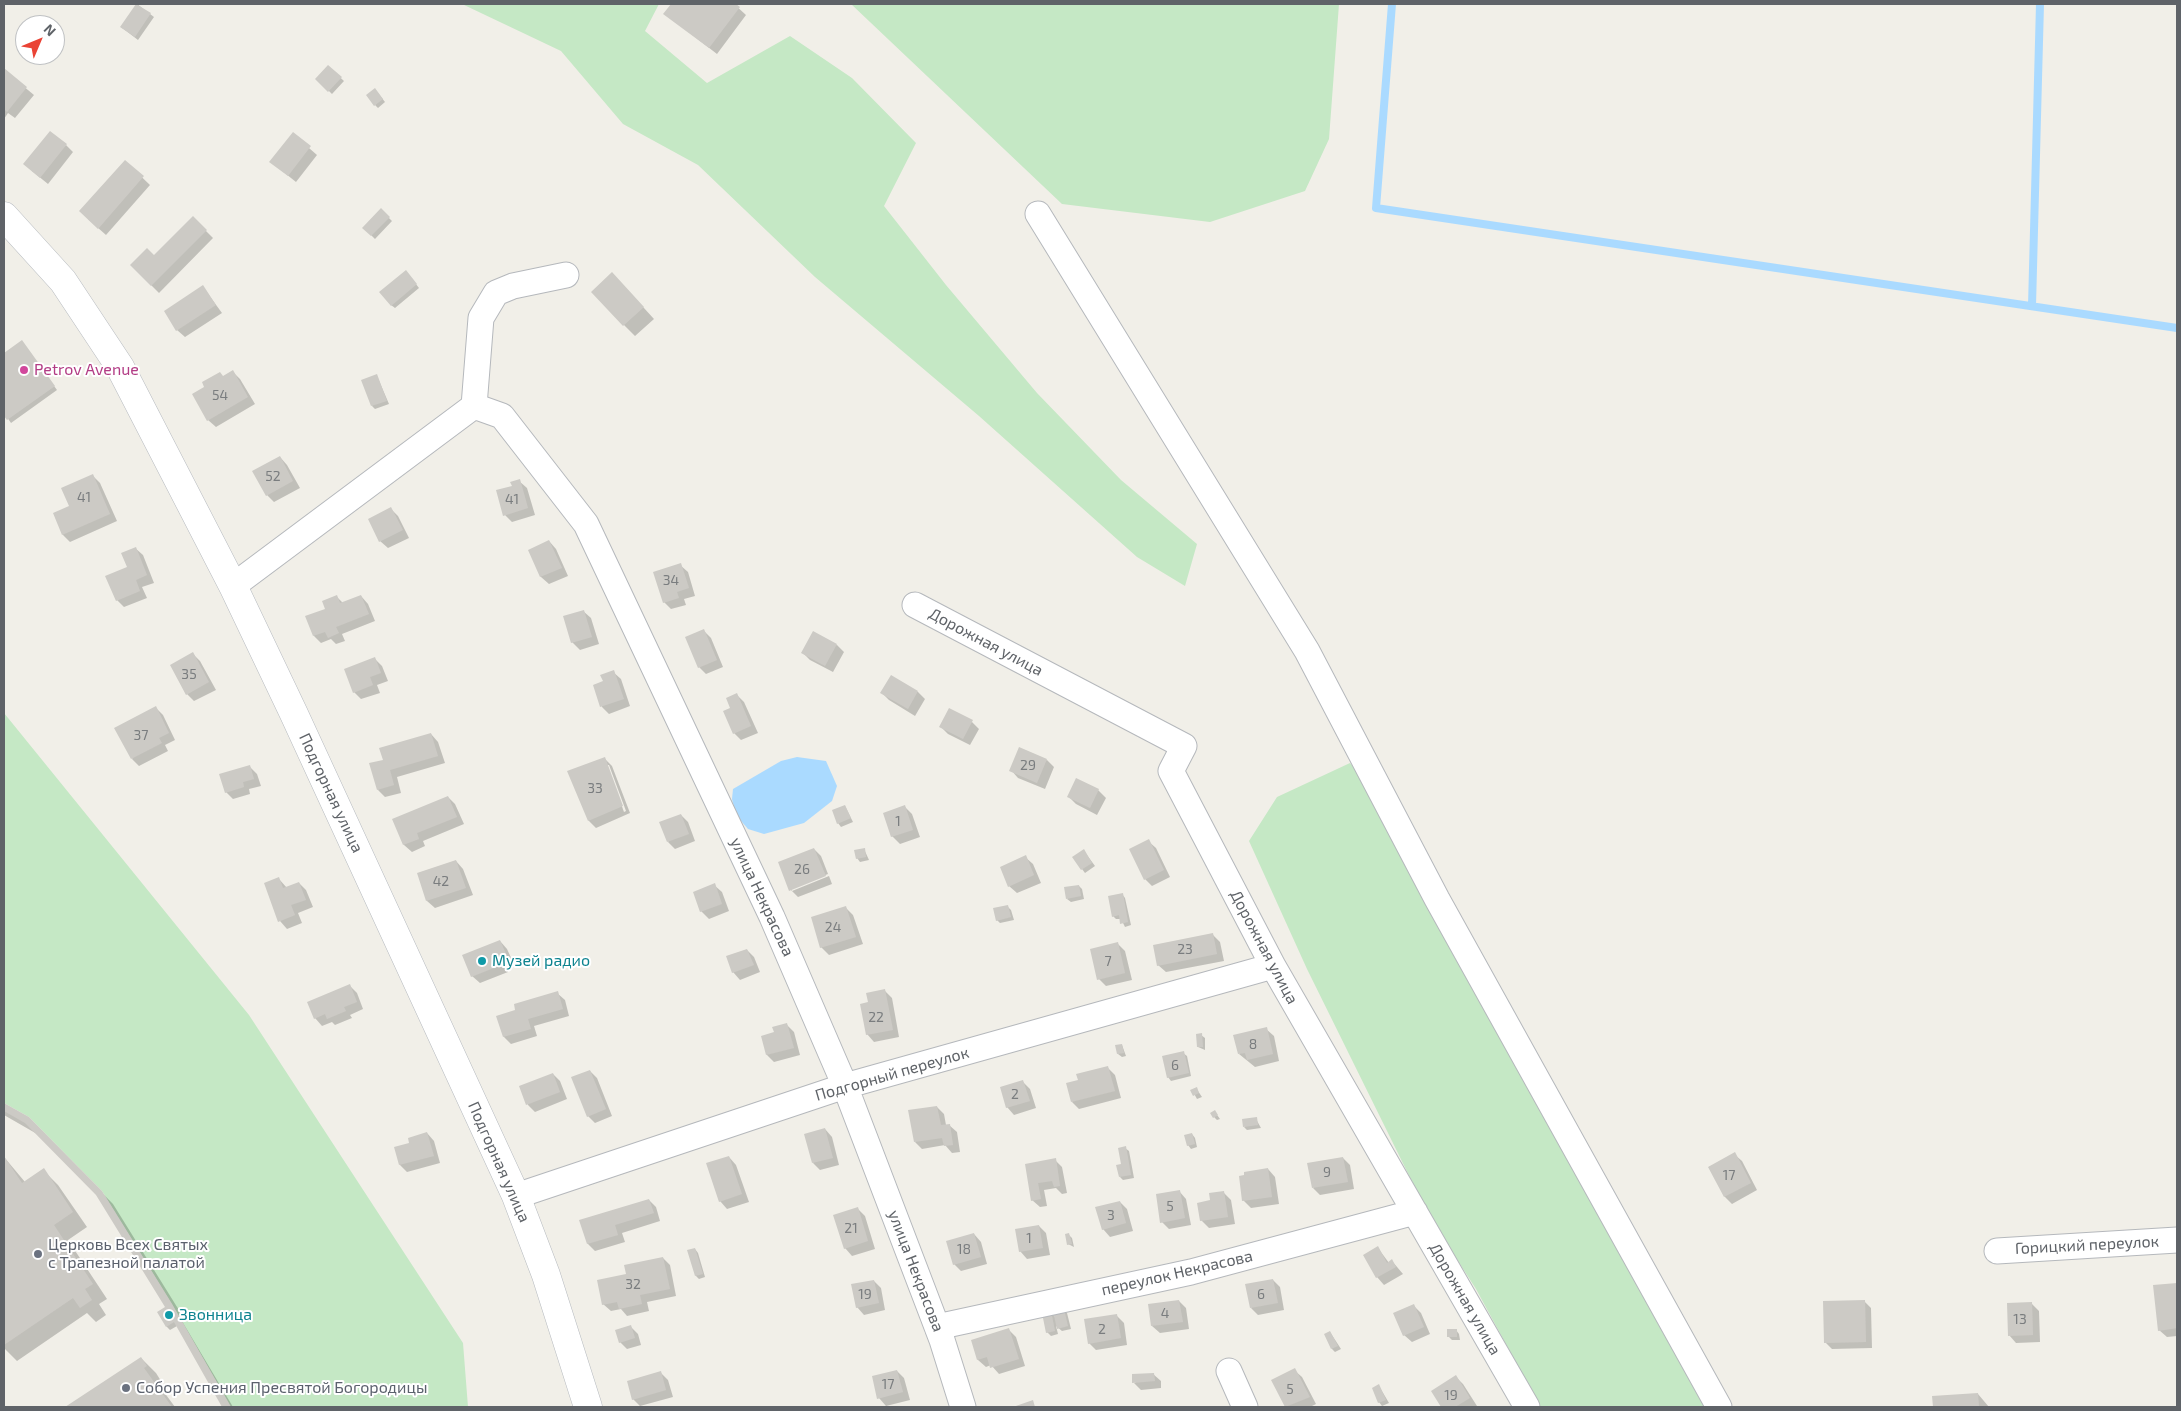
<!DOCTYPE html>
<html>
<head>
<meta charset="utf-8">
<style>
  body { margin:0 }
  #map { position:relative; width:2181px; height:1411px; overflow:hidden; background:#f1efe8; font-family:"Exo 2",sans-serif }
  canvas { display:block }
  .frame { position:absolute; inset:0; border:5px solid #5f6368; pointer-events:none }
  .north { position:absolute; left:15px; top:15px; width:50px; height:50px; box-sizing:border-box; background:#fff; border:1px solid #bfc1c3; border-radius:50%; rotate:45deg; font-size:14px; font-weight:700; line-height:20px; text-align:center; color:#5f6368 }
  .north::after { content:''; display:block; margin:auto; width:18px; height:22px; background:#ea4335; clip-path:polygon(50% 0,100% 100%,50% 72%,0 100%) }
</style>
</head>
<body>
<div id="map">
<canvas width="2181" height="1411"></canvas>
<div class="frame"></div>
<div class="north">N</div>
</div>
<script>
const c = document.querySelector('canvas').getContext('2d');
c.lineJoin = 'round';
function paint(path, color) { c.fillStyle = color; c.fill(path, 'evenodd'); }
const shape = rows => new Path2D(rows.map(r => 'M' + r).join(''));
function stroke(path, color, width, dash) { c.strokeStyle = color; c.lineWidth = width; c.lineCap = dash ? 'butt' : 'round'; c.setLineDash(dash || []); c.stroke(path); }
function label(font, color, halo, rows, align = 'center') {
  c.font = font + ' "Exo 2",sans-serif'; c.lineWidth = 4; c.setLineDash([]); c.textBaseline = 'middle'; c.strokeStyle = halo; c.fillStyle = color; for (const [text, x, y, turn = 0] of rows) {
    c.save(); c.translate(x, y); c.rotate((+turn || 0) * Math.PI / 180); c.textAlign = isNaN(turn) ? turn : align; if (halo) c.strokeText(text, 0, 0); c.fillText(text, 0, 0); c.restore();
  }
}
const green = shape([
  [462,4,659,4,645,31,707,83,790,36,852,78,916,143,884,206,946,285,1037,393,1121,480,1197,544,1185,586,1137,557,979,416,815,277,698,165,623,124,561,51],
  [851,4,1339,4,1329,139,1305,191,1210,222,1062,204],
  [4,713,249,1015,463,1343,468,1407,231,1407,172,1304,102,1191,29,1117,4,1103],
  [1350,763,1367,782,1705,1407,1540,1407,1476,1289,1429,1216,1307,969,1249,841,1277,797]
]);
const water = shape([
  [797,757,826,761,837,786,832,801,804,823,764,834,748,829,736,815,732,799,733,789,781,761]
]);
const shadow = shape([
  [137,4,154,17,138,40,121,27],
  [672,4,734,4,746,15,717,54,665,14],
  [328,66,344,81,332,94,317,79],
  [4,70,34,95,15,118,8,113,4,119],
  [378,93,385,102,378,108,375,105],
  [293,134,317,155,296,182,271,162],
  [66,145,73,152,48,184,32,171],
  [125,161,150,185,106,235,88,219],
  [381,210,392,221,375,239,364,228],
  [193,218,213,238,159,293,131,265,154,257],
  [409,275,419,288,395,308,391,305],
  [623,285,654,319,635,336,624,325],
  [203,287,222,313,185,337,177,330],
  [22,342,57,390,11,423,4,413,4,355],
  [233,372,240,379,255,404,216,427,208,420,223,377],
  [377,376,389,404,375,409,372,406],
  [280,457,287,465,300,488,274,502,267,495],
  [92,475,100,483,117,521,70,542,63,535,54,514,71,507],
  [519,481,527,488,535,515,512,522,505,515,513,486],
  [391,509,398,516,409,538,388,548,380,541],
  [549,541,556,549,568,576,549,584,541,577,530,550],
  [135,548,143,555,154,583,142,587,147,598,124,607,117,600],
  [680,565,688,572,695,596,684,599,686,605,671,609,664,602],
  [361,596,368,604,375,621,342,634,345,641,336,644,331,639,321,643,314,636,307,617,327,610,337,597,343,603],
  [583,611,591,618,599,644,580,650,572,642],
  [703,630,711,638,723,667,706,674,699,667],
  [837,645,844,652,833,672,810,660,803,653],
  [193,654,200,661,216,690,194,701,187,694],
  [375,659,382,666,388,681,377,685,380,693,361,699,354,692],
  [613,672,621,679,630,706,609,714,602,707,594,685,604,682],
  [918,692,925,699,915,716,889,700,882,693],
  [737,695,744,702,758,733,741,740,734,733,731,709],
  [155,707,163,715,175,740,165,745,168,751,139,766,132,759],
  [972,722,979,729,970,745,948,734,941,727],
  [431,734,438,742,445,763,397,777,401,793,385,797,378,790,384,761],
  [604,758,612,766,630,813,596,828,589,821,569,772],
  [607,765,609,765,626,811,624,812],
  [1047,760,1054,767,1045,789,1018,778,1011,770],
  [250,767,257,774,261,786,249,789,250,794,233,799,226,792],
  [1098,790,1106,798,1097,815,1076,804,1069,797],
  [448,797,455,804,464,824,423,841,425,846,412,852,404,845,394,820],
  [845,806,853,822,841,827,838,823],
  [905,807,912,814,920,837,900,844,892,836],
  [681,815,688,822,695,841,675,849,668,842],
  [1148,841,1156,848,1170,877,1152,886,1145,879],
  [814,849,821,856,828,874,792,888,792,891,829,876,832,884,798,897,791,890],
  [864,849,869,860,860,862,857,858],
  [1084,851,1095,866,1085,873,1082,869],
  [1025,857,1033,864,1041,883,1017,893,1009,886],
  [456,861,463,869,473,895,435,908,427,901,419,874],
  [279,879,287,888,299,883,306,890,313,907,298,913,302,923,287,929,280,921],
  [714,885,722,892,729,911,709,919,701,911],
  [1079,886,1082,889,1084,899,1071,902,1067,899],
  [1122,894,1125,898,1131,925,1125,927,1121,919,1116,919,1113,916],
  [1008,907,1011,910,1014,920,1000,923,997,920],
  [846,908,853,915,863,944,829,955,821,947],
  [1213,935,1220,942,1224,961,1166,972,1158,965],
  [500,941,507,949,513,962,504,965,508,972,480,983,472,976],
  [1118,944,1125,951,1132,980,1106,986,1099,979],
  [747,950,754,957,760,972,740,980,733,972],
  [349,985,357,993,363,1009,350,1015,352,1018,335,1025,332,1022,322,1026,315,1018],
  [885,991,892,998,899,1037,874,1042,867,1034,869,1003],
  [557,993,565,1000,569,1016,534,1026,537,1036,511,1044,504,1037,498,1016,517,1011],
  [787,1025,794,1032,800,1055,774,1062,767,1055,762,1037,775,1033],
  [1266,1029,1274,1036,1279,1061,1255,1067,1239,1054],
  [1201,1035,1205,1038,1205,1050,1198,1047],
  [1122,1045,1126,1056,1122,1057,1118,1054],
  [1183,1053,1187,1056,1191,1076,1171,1081,1168,1077],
  [1108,1068,1115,1075,1121,1098,1079,1109,1072,1102,1079,1081],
  [590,1071,597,1078,612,1116,595,1123,588,1116],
  [553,1074,560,1081,567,1099,535,1112,528,1105,521,1087],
  [1023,1082,1030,1089,1036,1108,1014,1115,1007,1107],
  [1196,1088,1202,1097,1197,1099,1192,1090],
  [4,1105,28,1118,113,1204,182,1315,179,1316,233,1407,224,1407,177,1326,170,1330,167,1327,159,1313,167,1308,97,1195,37,1134,4,1115],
  [937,1107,944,1114,946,1125,949,1125,957,1132,960,1152,952,1153,945,1145,922,1149,915,1142],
  [1215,1112,1220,1119,1217,1120,1214,1117],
  [1256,1119,1261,1128,1247,1130,1244,1127],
  [825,1129,832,1137,839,1165,820,1170,813,1163],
  [427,1133,434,1141,440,1163,407,1172,400,1165,395,1148,410,1144],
  [1192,1134,1195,1138,1197,1147,1191,1149,1188,1145],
  [1125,1148,1129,1151,1134,1178,1123,1180,1120,1177],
  [1734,1154,1742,1161,1757,1190,1732,1204,1725,1197,1709,1167],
  [4,1157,25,1182,43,1170,58,1185,87,1227,68,1240,107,1299,99,1304,106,1315,96,1322,87,1313,17,1361,4,1348,4,1309,6,1308,4,1304],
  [729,1157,736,1165,749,1202,727,1209,720,1201],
  [1343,1158,1350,1165,1354,1189,1320,1195,1313,1188],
  [1055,1160,1062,1167,1067,1193,1062,1194,1056,1188,1044,1190,1047,1206,1040,1207,1032,1200,1026,1165],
  [1268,1169,1275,1177,1279,1204,1251,1208,1243,1200],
  [1179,1191,1186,1199,1191,1225,1169,1229,1162,1222],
  [1224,1193,1231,1200,1235,1224,1209,1228,1201,1220,1212,1201],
  [649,1200,656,1207,660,1221,622,1233,625,1242,595,1251,588,1244,581,1221],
  [1120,1202,1127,1209,1133,1231,1110,1237,1103,1229],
  [858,1209,865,1216,875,1249,852,1256,845,1248],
  [1039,1226,1046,1233,1050,1255,1027,1259,1020,1251],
  [974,1234,981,1242,987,1264,961,1271,954,1264],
  [1069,1235,1072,1238,1074,1247,1068,1244],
  [1378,1248,1389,1263,1392,1261,1403,1274,1384,1285,1377,1277],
  [695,1249,698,1253,705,1277,699,1279,696,1276,689,1251],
  [663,1258,670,1265,676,1296,647,1302,649,1311,627,1316,621,1309,611,1311,603,1304,627,1275],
  [1273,1280,1280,1287,1284,1310,1258,1315,1251,1308],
  [874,1281,881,1288,885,1310,864,1315,857,1307],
  [2177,1284,2177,1336,2167,1337,2159,1330,2154,1286],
  [1179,1301,1186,1308,1189,1329,1160,1333,1152,1326,1149,1305],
  [1864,1301,1871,1308,1872,1348,1832,1349,1825,1342],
  [2032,1304,2039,1311,2040,1342,2016,1343,2009,1335],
  [1414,1306,1421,1313,1430,1334,1412,1342,1404,1335],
  [1064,1310,1067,1313,1071,1329,1062,1331,1056,1326,1058,1334,1051,1336,1047,1332,1051,1312,1056,1318],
  [1116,1315,1124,1323,1127,1345,1096,1350,1089,1343],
  [631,1327,638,1334,641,1345,627,1349,620,1342],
  [1009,1330,1016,1337,1025,1366,999,1374,991,1365,986,1367,978,1360,972,1341],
  [1456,1330,1459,1334,1460,1340,1452,1340,1449,1337],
  [1330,1332,1341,1349,1335,1352,1332,1349],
  [141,1358,156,1373,161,1381,158,1384,175,1407,68,1407],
  [1294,1370,1302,1377,1316,1404,1310,1407,1287,1407,1273,1381],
  [897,1371,904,1378,910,1400,886,1406,879,1398],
  [661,1373,668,1380,673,1397,640,1406,633,1399],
  [1153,1374,1161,1381,1161,1388,1141,1390,1134,1383],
  [1456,1377,1463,1384,1477,1406,1442,1407,1433,1392],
  [1379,1386,1389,1403,1382,1406,1379,1402],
  [1978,1394,1989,1407,1934,1407,1934,1397]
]);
const stream = shape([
  [1392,4,1376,208,2177,328],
  [2032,306,2040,4]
]);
const building = shape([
  [136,4,151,13,135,37,120,27],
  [671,4,736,4,740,7,709,48,663,14],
  [328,65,342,77,328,92,315,79],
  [4,68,27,87,7,112,4,109],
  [375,88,383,99,374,106,366,95],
  [50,131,67,144,40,178,23,164],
  [293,132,311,146,288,176,269,162],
  [125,160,144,176,98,229,79,211],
  [381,208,390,217,371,236,362,228],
  [193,216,207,230,151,286,130,265,147,248,154,255],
  [406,270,417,284,391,306,379,292],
  [612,272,644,307,623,326,591,292],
  [203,285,216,305,176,331,164,311],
  [22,340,55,386,7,420,4,416,4,353],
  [233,370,248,397,207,421,192,394,204,387,202,382,220,372,223,376],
  [377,374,387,401,371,406,361,380],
  [280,456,293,481,266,496,252,471],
  [93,474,110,514,62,535,53,513,69,506,61,488],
  [520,479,528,508,503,516,496,490,512,486,510,482],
  [391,507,403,530,379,542,368,519],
  [549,540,562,568,540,577,528,550],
  [136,547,147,575,136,580,140,591,116,601,105,576,127,567,121,553],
  [681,563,689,588,677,592,679,598,663,603,653,572],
  [337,595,340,603,361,595,369,614,336,627,339,633,328,638,325,632,313,636,305,616,325,609,322,601],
  [584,610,592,637,571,643,563,616],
  [704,629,717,660,698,668,685,637],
  [813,631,837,644,825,666,801,653],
  [193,652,209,682,186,695,170,665],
  [375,657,381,673,370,677,373,685,353,693,344,669],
  [614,670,624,699,600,707,593,685,603,681,600,675],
  [891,675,918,691,908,709,880,693],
  [737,693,751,726,733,734,723,711,730,708,726,698],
  [156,706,169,733,159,738,162,743,131,759,114,728],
  [949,708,973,720,963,739,939,727],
  [431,733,438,756,390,770,394,785,377,790,369,763,383,760,379,748],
  [1019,747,1047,759,1037,783,1009,771],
  [605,757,623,806,588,821,567,771],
  [250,765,254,779,243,782,244,787,225,793,219,774],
  [1076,778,1099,789,1090,808,1067,797],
  [448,796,457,817,417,833,419,839,403,845,392,819],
  [845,805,851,818,837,824,832,810],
  [905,805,913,830,891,837,883,813],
  [681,814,689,834,667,842,659,822],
  [1149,839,1164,870,1144,880,1129,849],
  [814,848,826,876,789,891,778,862],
  [865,848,866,857,856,859,854,850],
  [1084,849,1092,863,1081,870,1072,857],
  [1026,855,1034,875,1008,887,1000,867],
  [456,860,466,888,426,901,417,873],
  [279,877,283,888,299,882,306,900,291,905,295,915,278,922,264,883],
  [715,883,722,904,700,912,693,892],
  [1079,885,1081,896,1066,899,1064,887],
  [1123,893,1128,922,1120,924,1119,915,1112,917,1108,896],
  [1008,905,1011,917,996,921,993,908],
  [846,906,856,937,820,948,811,917],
  [1213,933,1217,954,1157,966,1153,945],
  [500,940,506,954,498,958,501,965,471,977,462,955],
  [1118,942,1125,973,1097,980,1090,949],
  [747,949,754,965,732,973,726,956],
  [350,984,357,1002,344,1007,346,1011,327,1019,325,1014,314,1019,307,1002],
  [885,989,893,1030,866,1035,860,1004,868,1002,866,993],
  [558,991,563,1009,528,1019,531,1029,503,1037,496,1016,515,1010,514,1004],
  [787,1023,794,1048,766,1055,761,1036,774,1032,772,1027],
  [1267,1027,1273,1054,1247,1060,1245,1053,1238,1054,1233,1035],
  [1202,1033,1203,1047,1197,1047,1196,1034],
  [1122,1044,1124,1053,1117,1054,1115,1045],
  [1184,1051,1189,1073,1167,1078,1162,1056],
  [1108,1066,1115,1091,1071,1102,1066,1083,1078,1080,1076,1074],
  [590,1070,606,1109,587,1117,571,1077],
  [553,1073,560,1092,526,1105,519,1086],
  [1023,1080,1030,1101,1006,1108,1000,1087],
  [1197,1087,1199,1093,1193,1096,1190,1090],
  [4,1103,29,1117,102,1191,172,1304,231,1407,222,1407,174,1322,166,1327,157,1312,165,1307,96,1195,25,1123,4,1111],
  [937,1106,941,1125,950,1124,953,1145,944,1146,942,1138,914,1142,908,1110],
  [1215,1110,1218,1115,1213,1118,1210,1113],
  [1257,1117,1258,1125,1243,1127,1242,1119],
  [825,1128,833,1158,812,1163,804,1134],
  [427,1132,434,1156,399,1165,394,1147,409,1143,408,1138],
  [1192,1133,1195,1144,1187,1146,1184,1135],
  [1126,1146,1131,1175,1119,1177,1116,1165,1121,1164,1118,1148],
  [1735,1152,1751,1183,1724,1197,1708,1167],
  [4,1156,22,1183,44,1168,73,1212,54,1225,93,1284,85,1289,92,1300,80,1308,73,1298,4,1345],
  [729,1156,742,1194,719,1202,706,1163],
  [1343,1157,1348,1182,1312,1188,1307,1163],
  [1056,1158,1060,1186,1054,1187,1052,1181,1038,1183,1041,1199,1031,1201,1025,1164],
  [1268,1168,1272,1197,1242,1201,1239,1176,1244,1175,1244,1172],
  [1180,1190,1185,1218,1160,1223,1156,1194],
  [1224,1191,1228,1217,1200,1221,1197,1203,1210,1200,1209,1193],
  [649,1199,654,1213,615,1225,618,1235,587,1244,579,1220],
  [1120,1201,1126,1223,1102,1230,1095,1207],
  [858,1207,868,1241,844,1249,833,1215],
  [1039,1225,1043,1248,1019,1252,1015,1229],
  [974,1233,981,1257,953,1265,946,1241],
  [1069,1233,1072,1244,1067,1245,1065,1234],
  [1378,1246,1387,1263,1392,1259,1396,1267,1376,1278,1363,1255],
  [695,1248,703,1274,695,1276,687,1250],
  [663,1257,670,1289,640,1295,642,1304,619,1309,617,1302,602,1305,597,1280,626,1274,624,1265],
  [1273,1279,1278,1303,1250,1308,1245,1284],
  [874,1280,879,1303,856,1308,851,1284],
  [2177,1283,2177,1328,2158,1331,2153,1285],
  [1179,1300,1183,1322,1151,1326,1148,1304],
  [1865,1300,1866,1342,1824,1343,1823,1301],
  [2032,1302,2033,1335,2008,1336,2007,1303],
  [1414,1304,1424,1327,1403,1336,1393,1313],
  [1064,1309,1068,1326,1057,1329,1053,1311],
  [1051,1311,1055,1331,1046,1333,1042,1313],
  [1117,1314,1121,1338,1088,1344,1084,1319],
  [631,1325,635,1338,619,1343,615,1330],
  [1009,1328,1019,1359,990,1368,987,1357,977,1360,971,1340],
  [1447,1329,1457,1329,1457,1337,1447,1337],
  [1330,1331,1338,1346,1331,1349,1324,1334],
  [141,1357,147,1366,144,1368,172,1407,65,1407],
  [1295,1368,1310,1397,1285,1407,1271,1380],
  [897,1370,903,1392,877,1399,872,1376],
  [661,1371,666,1390,632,1400,627,1381],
  [1154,1373,1155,1381,1132,1383,1132,1374],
  [1456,1375,1470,1398,1455,1407,1441,1407,1431,1391],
  [1379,1384,1386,1400,1378,1403,1372,1388],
  [1978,1393,1979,1407,1933,1407,1932,1396],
  [1033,1400,1035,1407,1013,1407]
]);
const street = shape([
  [1038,214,1307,651,1437,899,1719,1407],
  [474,406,481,318,496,293,513,286,566,275],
  [233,586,474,406,502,416,586,524,772,917,845,1086,942,1340,963,1407],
  [915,605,1184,746,1171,771,1273,966,1527,1407],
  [516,1196,845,1086,1273,966],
  [1997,1251,2177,1240],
  [937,1327,1191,1272,1415,1212],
  [1229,1371,1245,1407]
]);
const secondary = shape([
  [4,216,63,281,120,367,233,586,294,714,516,1196,546,1275,588,1407]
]);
const markers = [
  [24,370,5,"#d1479c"],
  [482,961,5,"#0f9aa8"],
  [38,1254,5,"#6b7280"],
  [169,1315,5,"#0f9aa8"],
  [126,1388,5,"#6b7280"]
];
const numberNames = [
  ["54",220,395],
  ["52",273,476],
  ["41",84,497],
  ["41",512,499],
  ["34",671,580],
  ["35",189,674],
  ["37",141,735],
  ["29",1028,765],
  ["33",595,788],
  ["1",898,821],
  ["26",802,869],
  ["42",441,881],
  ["24",833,927],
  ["23",1185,949],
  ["7",1108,961],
  ["22",876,1017],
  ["8",1253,1044],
  ["6",1175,1065],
  ["2",1015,1094],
  ["9",1327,1172],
  ["17",1729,1175],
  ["5",1170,1206],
  ["3",1111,1215],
  ["21",851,1228],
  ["1",1029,1238],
  ["18",964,1249],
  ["32",633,1284],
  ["19",865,1294],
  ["6",1261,1294],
  ["4",1165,1313],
  ["13",2020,1319],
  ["2",1102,1329],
  ["17",888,1384],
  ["5",1290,1389],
  ["19",1451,1395]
];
const hotelNames = [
  ["Petrov Avenue",34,370]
];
const streetNames = [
  ["Дорожная улица",986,642,28],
  ["Подгорная улица",331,793,65],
  ["улица Некрасова",762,897,65],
  ["Дорожная улица",1264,947,62],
  ["Подгорный переулок",892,1074,-16],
  ["Подгорная улица",499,1162,66],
  ["Горицкий переулок",2087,1245,-3],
  ["улица Некрасова",916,1271,69],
  ["переулок Некрасова",1177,1273,-13],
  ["Дорожная улица",1465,1299,60]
];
const cultureNames = [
  ["Музей радио",492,961],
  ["Звонница",179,1315]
];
const worshipNames = [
  ["Церковь Всех Святых",48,1245],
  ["с Трапезной палатой",48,1263],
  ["Собор Успения Пресвятой Богородицы",136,1388]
];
paint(green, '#c5e8c5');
paint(water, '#aadaff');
paint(shadow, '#0003');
stroke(stream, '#aadaff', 8);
paint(building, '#cccac5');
stroke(street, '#b5b8bc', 27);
stroke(secondary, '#b6babf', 29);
stroke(street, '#fff', 25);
stroke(secondary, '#fff', 28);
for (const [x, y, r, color] of markers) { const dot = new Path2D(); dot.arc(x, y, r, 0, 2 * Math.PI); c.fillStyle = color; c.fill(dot); stroke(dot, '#fff', 2); }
label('14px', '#7a7d7f', null, numberNames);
label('16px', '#b23c85', '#fff', hotelNames, 'left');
label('16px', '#5f6368', '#fff', streetNames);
label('16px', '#0d838f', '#fff', cultureNames, 'left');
label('16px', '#5b616d', '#fff', worshipNames, 'left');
</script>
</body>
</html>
